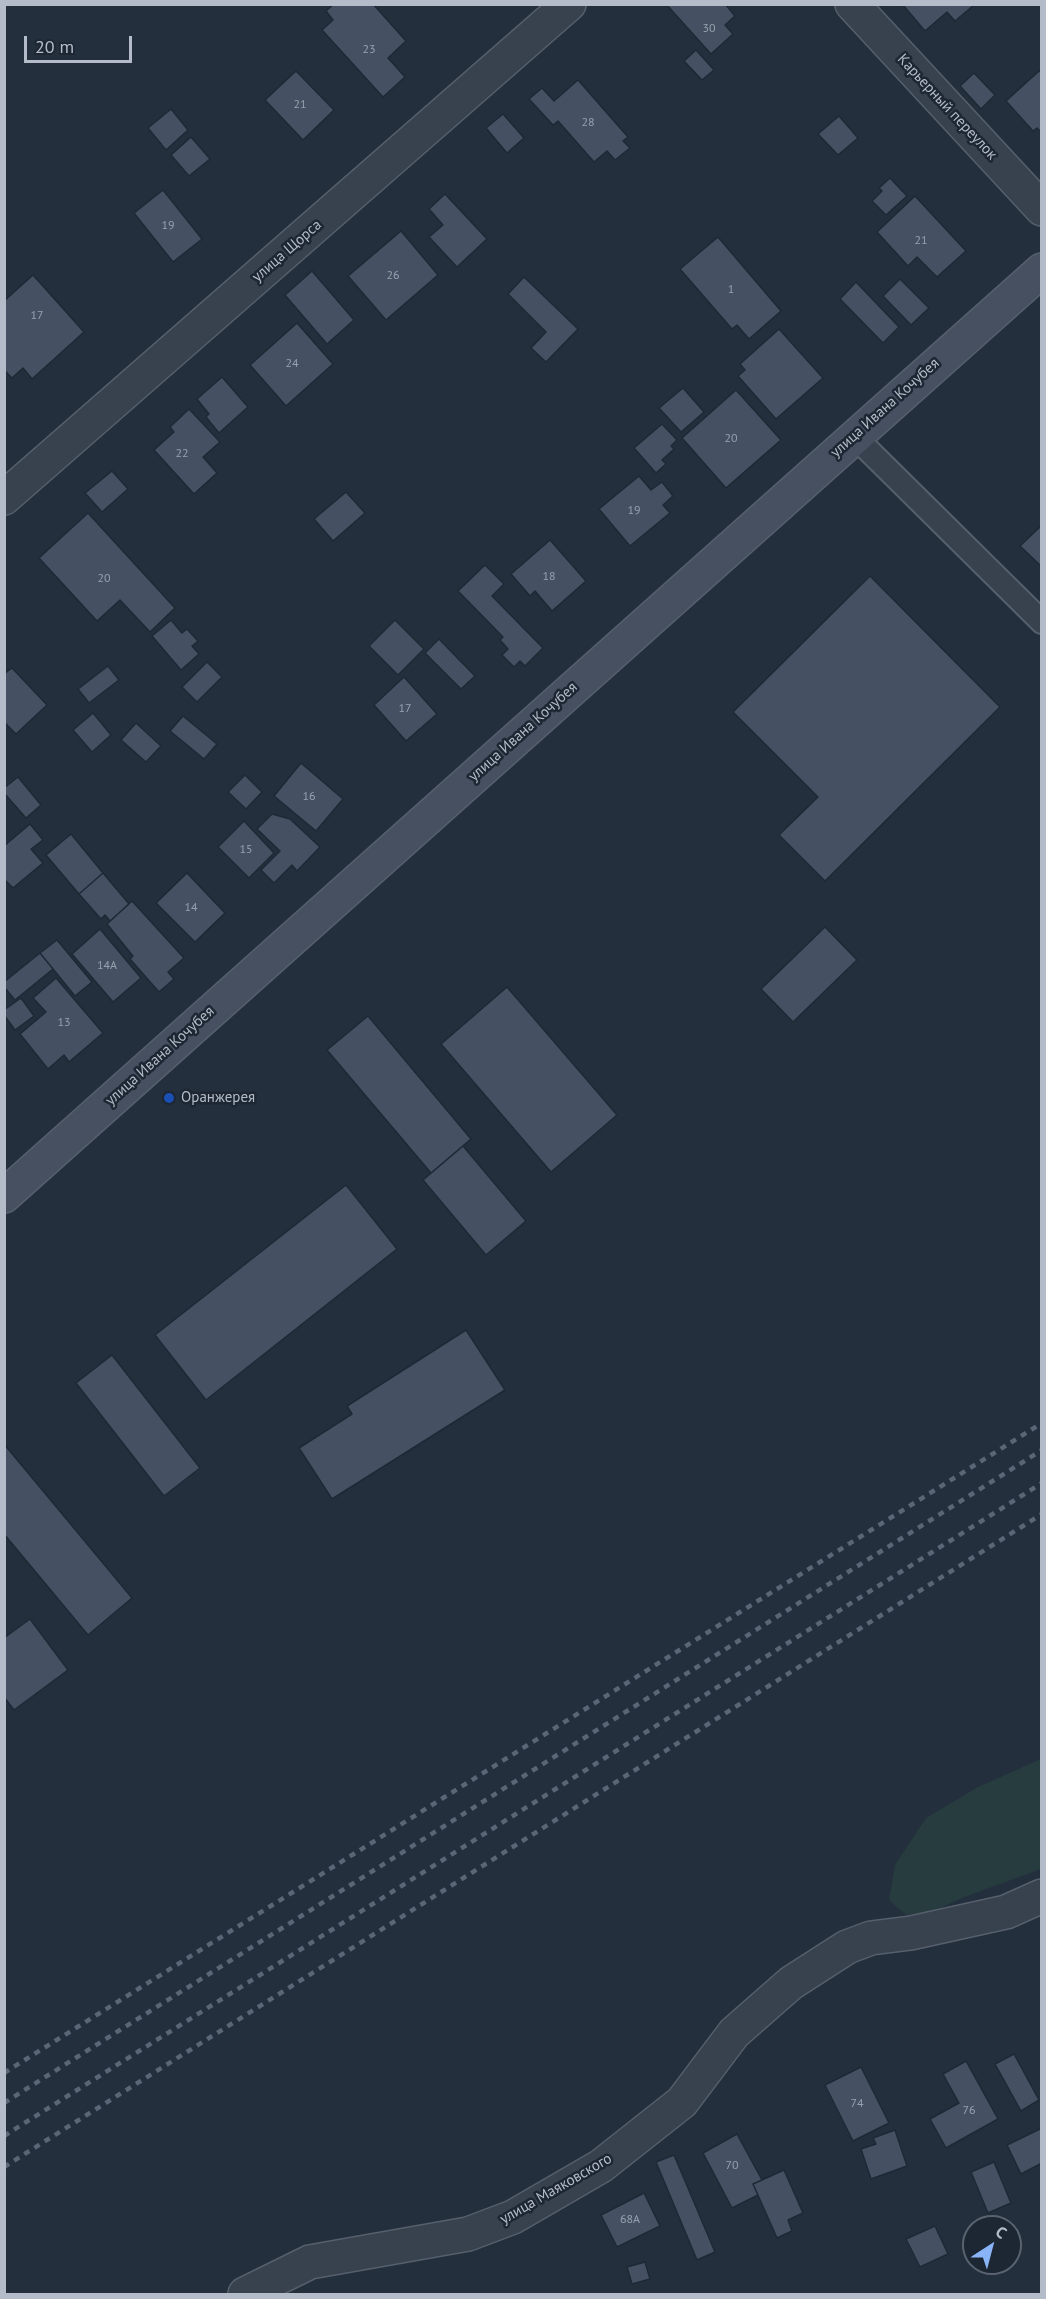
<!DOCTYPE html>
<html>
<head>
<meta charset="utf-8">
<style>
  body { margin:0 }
  #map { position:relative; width:1046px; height:2299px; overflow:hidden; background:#242f3e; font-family:"PT Sans",sans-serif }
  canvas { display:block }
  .frame { position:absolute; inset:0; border:6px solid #b4bcc9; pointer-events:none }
  .north { position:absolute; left:962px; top:2215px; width:60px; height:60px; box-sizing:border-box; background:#1d2633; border:2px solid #59626f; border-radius:50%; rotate:36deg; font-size:16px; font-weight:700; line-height:24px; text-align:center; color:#b4bcc9 }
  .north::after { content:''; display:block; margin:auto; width:21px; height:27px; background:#8ab4f8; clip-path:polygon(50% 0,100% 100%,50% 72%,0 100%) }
  .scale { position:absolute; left:24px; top:36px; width:108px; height:27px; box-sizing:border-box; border:3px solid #b4bcc9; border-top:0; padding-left:8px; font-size:18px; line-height:21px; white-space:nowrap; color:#b4bcc9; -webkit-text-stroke:4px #1d2633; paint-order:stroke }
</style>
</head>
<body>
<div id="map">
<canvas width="1046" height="2299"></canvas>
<div class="frame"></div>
<div class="north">С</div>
<div class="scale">20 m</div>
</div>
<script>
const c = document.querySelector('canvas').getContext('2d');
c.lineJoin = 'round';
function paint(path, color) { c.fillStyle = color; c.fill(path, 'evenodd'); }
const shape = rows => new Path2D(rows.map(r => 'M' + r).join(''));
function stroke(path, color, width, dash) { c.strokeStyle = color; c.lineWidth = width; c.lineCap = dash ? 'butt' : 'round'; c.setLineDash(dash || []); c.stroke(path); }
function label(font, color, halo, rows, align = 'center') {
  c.font = font + ' "PT Sans",sans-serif'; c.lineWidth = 5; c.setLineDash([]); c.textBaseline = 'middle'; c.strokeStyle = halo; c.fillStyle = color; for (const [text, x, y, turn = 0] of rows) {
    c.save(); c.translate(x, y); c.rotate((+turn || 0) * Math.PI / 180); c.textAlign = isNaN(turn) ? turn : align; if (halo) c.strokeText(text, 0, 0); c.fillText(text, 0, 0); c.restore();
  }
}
const green = shape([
  [1041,1759,1041,1869,962,1898,934,1911,906,1915,889,1900,895,1865,926,1818,978,1787]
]);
const building = shape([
  [334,4,373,4,406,41,388,58,405,77,383,97,322,30,333,20,326,11,334,4],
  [666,4,725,4,735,16,725,25,733,34,711,54,666,4],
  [903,5,973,4,974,5,955,21,947,12,925,31,903,5],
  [696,50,714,70,702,80,684,61,696,50],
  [296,71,334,110,303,140,265,100,296,71],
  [1039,71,1042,73,1042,133,1037,128,1033,131,1006,101,1039,71],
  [974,73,995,95,981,109,960,86,974,73],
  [578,80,628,137,623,141,630,148,615,160,607,151,594,162,558,121,553,125,529,99,542,88,554,101,578,80],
  [171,109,188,130,166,150,148,128,171,109],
  [503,114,524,138,507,153,486,128,503,114],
  [839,116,858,138,838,155,818,134,839,116],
  [191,137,210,159,189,176,171,155,191,137],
  [890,178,907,196,886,215,872,201,882,191,879,188,890,178],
  [163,190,202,239,173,262,134,213,163,190],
  [445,194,487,239,457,267,429,237,443,225,429,209,445,194],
  [915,196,966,251,937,277,917,257,908,266,877,232,915,196],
  [401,231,438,275,386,320,348,276,401,231],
  [718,237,781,311,749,339,737,325,732,329,680,269,718,237],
  [312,271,354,320,327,344,285,295,312,271],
  [33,275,84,332,32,379,23,368,12,378,4,370,4,301,33,275],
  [524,277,578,329,546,362,531,348,546,332,508,294,524,277],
  [900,279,929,308,911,325,883,296,900,279],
  [856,282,899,327,883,343,840,299,856,282],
  [297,323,333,364,286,406,250,365,297,323],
  [779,329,823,378,776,419,738,376,745,370,740,364,779,329],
  [222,377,248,407,219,433,206,417,209,414,197,399,222,377],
  [683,388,704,412,681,432,659,408,683,388],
  [736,390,781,440,726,488,682,438,736,390],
  [189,409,220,442,203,457,217,473,194,494,154,450,174,432,170,427,189,409],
  [662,424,677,440,671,446,674,449,662,460,666,464,656,473,634,448,662,424],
  [112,471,128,489,102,512,85,493,112,471],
  [639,476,651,490,662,482,673,496,663,505,670,513,630,546,599,509,639,476],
  [346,492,365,513,333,541,314,519,346,492],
  [88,513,175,608,150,632,120,600,97,621,39,558,88,513],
  [1042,525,1042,567,1020,546,1042,525],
  [550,540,586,581,552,611,535,591,530,596,511,574,550,540],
  [485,565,504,584,492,596,543,648,525,666,520,661,514,667,502,655,508,649,500,640,503,637,458,591,485,565],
  [870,576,1000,707,825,881,779,835,818,797,733,712,870,576],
  [171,620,182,633,187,629,198,641,192,646,199,654,181,670,152,636,171,620],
  [395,620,424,649,398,675,369,646,395,620],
  [439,639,475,676,461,689,425,653,439,639],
  [207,662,222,677,197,702,182,687,207,662],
  [108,666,119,680,89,703,78,689,108,666],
  [12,668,47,705,16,734,4,722,4,674,12,668],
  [404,677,437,714,406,741,374,705,404,677],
  [93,713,111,735,92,752,73,730,93,713],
  [183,716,217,744,204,759,170,731,183,716],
  [136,723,161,746,146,762,121,740,136,723],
  [301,763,343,799,316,831,274,796,301,763],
  [245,775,262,792,246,809,228,792,245,775],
  [18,777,41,805,26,818,4,793,4,788,18,777],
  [272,814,290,819,320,847,297,871,292,865,274,883,261,870,280,851,257,829,272,814],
  [244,821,274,853,249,878,218,847,244,821],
  [30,824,43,840,31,849,43,863,13,888,4,879,4,846,30,824],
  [71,834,103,873,79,894,46,855,71,834],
  [103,873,129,904,110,921,105,915,101,919,79,894,103,873],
  [187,873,225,913,195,942,156,903,187,873],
  [132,901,184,958,168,972,174,979,159,992,130,959,133,956,107,924,132,901],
  [825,927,857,960,793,1022,761,989,825,927],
  [100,929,141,978,113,1002,72,954,100,929],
  [57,940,92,982,75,996,40,953,57,940],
  [40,953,53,969,15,1000,4,987,4,982,40,953],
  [56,978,103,1033,69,1062,64,1055,48,1069,20,1034,46,1012,33,998,56,978],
  [507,987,617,1115,551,1172,441,1044,507,987],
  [21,998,34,1016,15,1030,4,1015,4,1010,21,998],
  [368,1016,471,1139,431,1173,327,1050,368,1016],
  [463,1146,526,1221,486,1255,423,1180,463,1146],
  [346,1185,397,1249,206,1400,155,1335,346,1185],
  [466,1330,505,1390,332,1499,299,1448,352,1414,347,1406,466,1330],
  [112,1355,200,1468,164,1496,76,1383,112,1355],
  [4,1444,132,1598,88,1635,4,1534,4,1444],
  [30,1619,68,1670,14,1710,4,1697,4,1638,30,1619],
  [1014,2054,1039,2100,1021,2111,995,2064,1014,2054],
  [966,2061,998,2119,946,2148,930,2119,959,2103,943,2074,966,2061],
  [861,2067,889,2123,853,2141,825,2085,861,2067],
  [1042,2128,1042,2163,1021,2174,1007,2145,1042,2128],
  [895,2130,907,2166,871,2179,861,2149,876,2144,873,2138,895,2130],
  [737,2134,762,2180,753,2184,758,2195,732,2208,703,2153,737,2134],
  [674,2155,715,2252,697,2260,656,2162,674,2155],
  [994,2162,1011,2203,988,2213,971,2172,994,2162],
  [784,2170,803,2213,788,2220,792,2231,777,2238,753,2184,784,2170],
  [644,2193,660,2226,617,2247,601,2215,644,2193],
  [935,2226,948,2254,920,2267,906,2239,935,2226],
  [645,2262,650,2279,632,2284,627,2267,645,2262]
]);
const lane = shape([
  [854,436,1042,622]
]);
const street = shape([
  [852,4,1042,209],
  [4,498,569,4],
  [245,2294,310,2262,468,2234,513,2217,601,2166,682,2102,734,2033,791,1983,847,1947,871,1938,911,1933,1006,1912,1042,1896]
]);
const secondary = shape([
  [4,1196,1042,270]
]);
const rail = shape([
  [4,2073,1042,1423],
  [4,2103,1042,1450],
  [4,2136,1042,1483],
  [4,2167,1042,1514]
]);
const markers = [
  [169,1098,6,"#1a4fb4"]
];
const numberNames = [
  ["30",709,29],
  ["23",369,50],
  ["21",300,105],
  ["28",588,123],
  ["19",168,226],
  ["21",921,241],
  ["26",393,276],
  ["1",731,290],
  ["17",37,316],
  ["24",292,364],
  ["20",731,439],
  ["22",182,454],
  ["19",634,511],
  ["18",549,577],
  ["20",104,579],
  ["17",405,709],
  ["16",309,797],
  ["15",246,850],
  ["14",191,908],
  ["14А",107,966],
  ["13",64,1023],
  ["74",857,2104],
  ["76",969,2111],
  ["70",732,2166],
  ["68А",630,2220]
];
const streetNames = [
  ["Карьерный переулок",947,107,47],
  ["улица Щорса",287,251,-41],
  ["улица Ивана Кочубея",885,408,-42],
  ["улица Ивана Кочубея",523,732,-42],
  ["улица Ивана Кочубея",160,1056,-42],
  ["улица Маяковского",556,2189,-30]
];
const poiNames = [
  ["Оранжерея",181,1098]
];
paint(green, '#263c3f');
paint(building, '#455162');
stroke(building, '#1f2835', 1.5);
stroke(lane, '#565f6c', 26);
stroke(street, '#565f6c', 36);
stroke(secondary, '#565f6c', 36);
stroke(lane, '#38414e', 22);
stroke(street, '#38414e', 33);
stroke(secondary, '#465061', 33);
stroke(rail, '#5a6575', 4.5, [6, 6]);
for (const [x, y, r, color] of markers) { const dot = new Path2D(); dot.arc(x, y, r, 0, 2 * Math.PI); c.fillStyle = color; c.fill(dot); stroke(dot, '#1d2633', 2); }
label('12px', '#98a1af', null, numberNames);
label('15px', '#b4bcc9', '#1d2633', streetNames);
label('15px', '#b4bcc9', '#1d2633', poiNames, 'left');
</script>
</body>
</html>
